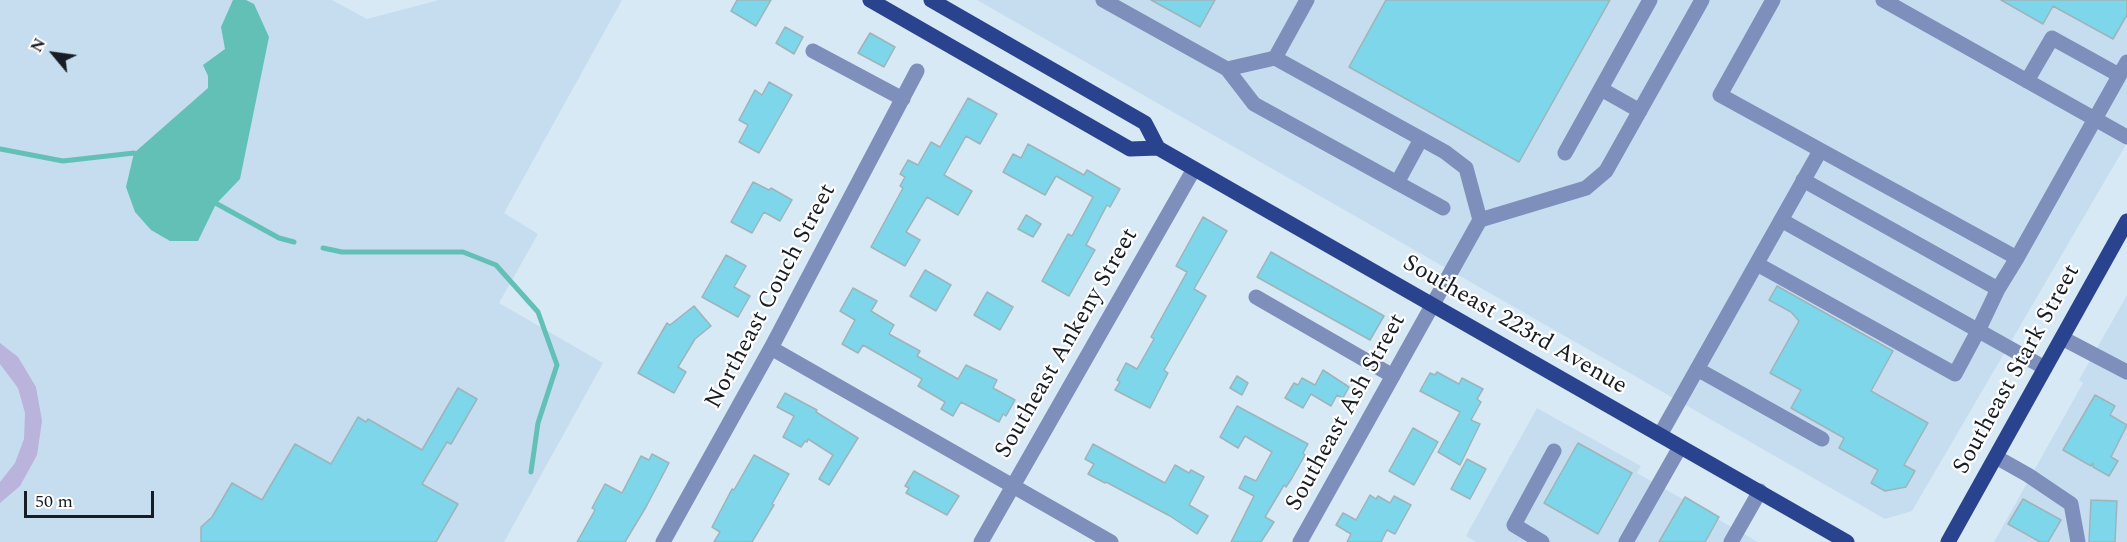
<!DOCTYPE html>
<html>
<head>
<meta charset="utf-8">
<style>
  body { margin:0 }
  #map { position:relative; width:2127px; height:542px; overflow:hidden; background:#d8e9f6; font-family:Spectral,serif }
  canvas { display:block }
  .north { position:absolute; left:24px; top:24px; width:60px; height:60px; -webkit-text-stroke:4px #fff; paint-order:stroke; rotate:299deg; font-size:16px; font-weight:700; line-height:24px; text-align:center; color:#171d22 }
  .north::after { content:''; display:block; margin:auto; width:21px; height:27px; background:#171d22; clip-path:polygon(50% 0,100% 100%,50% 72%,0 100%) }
  .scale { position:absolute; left:24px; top:491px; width:130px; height:27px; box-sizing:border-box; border:3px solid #171d22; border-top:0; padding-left:8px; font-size:18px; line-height:21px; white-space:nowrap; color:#171d22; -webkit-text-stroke:4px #fff; paint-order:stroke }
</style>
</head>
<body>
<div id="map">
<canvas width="2127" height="542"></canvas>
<div class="north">N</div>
<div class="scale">50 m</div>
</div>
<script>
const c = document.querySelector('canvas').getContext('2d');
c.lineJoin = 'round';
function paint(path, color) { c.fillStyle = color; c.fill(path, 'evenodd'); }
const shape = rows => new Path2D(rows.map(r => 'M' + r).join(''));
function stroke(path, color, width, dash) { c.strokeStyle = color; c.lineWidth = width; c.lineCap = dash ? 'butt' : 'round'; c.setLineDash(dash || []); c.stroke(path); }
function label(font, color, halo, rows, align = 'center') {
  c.font = font + ' Spectral,serif'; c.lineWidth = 4.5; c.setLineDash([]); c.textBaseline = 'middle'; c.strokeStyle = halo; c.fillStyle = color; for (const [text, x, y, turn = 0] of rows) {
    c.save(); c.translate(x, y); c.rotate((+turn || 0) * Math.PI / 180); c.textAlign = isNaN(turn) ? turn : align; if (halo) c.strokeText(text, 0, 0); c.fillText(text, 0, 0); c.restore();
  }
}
const built = shape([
  [0,0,332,0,367,19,439,0,622,0,504,213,538,234,499,303,603,363,504,542,0,542],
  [977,0,2127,0,2127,143,1912,511,1885,519],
  [2127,295,2127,542,1994,542,2083,383,2079,380],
  [1537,408,1641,466,1637,473,1758,542,1476,542,1466,536]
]);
const green = shape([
  [0,343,18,357,36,387,42,421,37,455,20,486,0,503,0,482,15,463,24,439,25,413,18,388,0,364]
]);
const water = shape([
  [233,0,246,0,254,4,269,37,240,179,216,204,198,241,170,241,151,230,135,212,126,187,134,153,208,88,208,76,203,65,225,49,221,27]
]);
const stream = shape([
  [0,149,63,161,134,153,138,156],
  [210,200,279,238,294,242],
  [323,248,342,252,463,252,496,265,538,312,557,365,538,423,531,472]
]);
const building = shape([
  [737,0,771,0,756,26,731,11,737,0],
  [1151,0,1215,0,1200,27,1151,0],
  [1386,0,1610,0,1519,162,1349,67,1386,0],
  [2001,0,2127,0,2127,15,2113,39,2053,6,2043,24,2001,0],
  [785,27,803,37,794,54,776,43,785,27],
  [870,33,895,47,884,67,858,53,870,33],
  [769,82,792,95,759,153,739,142,748,125,739,120,755,90,762,95,769,82],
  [968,98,997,114,980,144,966,136,944,175,972,191,958,215,927,197,906,232,920,240,905,266,871,247,903,188,900,186,905,177,900,174,908,160,918,165,931,142,940,147,968,98],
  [1028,144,1084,175,1087,170,1120,189,1110,207,1107,205,1086,245,1095,250,1069,296,1042,281,1068,234,1072,236,1093,197,1056,176,1045,195,1003,172,1013,154,1021,158,1028,144],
  [753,182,769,190,771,188,792,200,780,221,764,212,752,233,731,222,753,182],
  [1026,215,1041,224,1033,237,1018,229,1026,215],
  [1203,217,1227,231,1194,289,1206,296,1164,370,1168,373,1150,408,1115,390,1120,382,1117,380,1126,363,1137,369,1154,339,1151,337,1187,272,1176,266,1203,217],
  [1271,252,1384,316,1370,340,1257,277,1271,252],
  [726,255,746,266,734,287,750,296,738,317,702,297,726,255],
  [925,270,951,285,936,311,910,296,925,270],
  [1777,286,1893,351,1871,391,1928,423,1904,465,1915,471,1906,487,1885,491,1871,483,1878,470,1839,448,1844,438,1791,408,1801,390,1770,373,1799,321,1791,312,1769,300,1777,286],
  [853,288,877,301,871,311,894,325,889,334,920,351,917,356,958,379,966,365,997,380,993,388,1015,400,1006,416,1003,414,999,422,961,402,953,416,941,409,945,402,918,386,922,379,863,345,858,353,842,344,855,320,840,311,853,288],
  [987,292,1013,307,1000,330,974,315,987,292],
  [694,306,711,326,695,339,678,367,686,372,674,393,638,373,667,323,670,325,694,306],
  [1323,370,1349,387,1343,398,1337,395,1331,406,1311,394,1303,408,1285,398,1294,383,1298,385,1302,378,1315,385,1323,370],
  [1437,372,1459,384,1462,378,1483,389,1477,399,1481,402,1471,420,1480,424,1460,465,1438,452,1460,412,1420,391,1430,373,1435,375,1437,372],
  [1237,376,1248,383,1242,395,1230,388,1237,376],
  [458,388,477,399,451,444,447,442,422,484,458,504,436,542,201,542,201,527,212,517,232,483,262,500,295,444,331,464,358,417,366,422,368,419,422,450,458,388],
  [785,393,817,410,816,412,858,438,829,485,819,479,833,455,808,439,807,442,805,441,801,447,783,437,794,416,777,407,785,393],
  [2095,395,2115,406,2110,415,2127,425,2111,457,2118,461,2109,476,2093,467,2093,463,2091,466,2063,450,2095,395],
  [1237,406,1308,444,1303,453,1305,455,1292,478,1286,487,1284,485,1265,517,1274,522,1261,542,1231,542,1254,496,1239,488,1245,476,1256,481,1272,452,1245,436,1238,448,1220,437,1237,406],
  [1413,428,1438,442,1414,485,1389,471,1413,428],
  [1578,443,1632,473,1598,534,1544,503,1578,443],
  [1093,444,1165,483,1175,465,1189,473,1191,470,1204,477,1189,505,1208,516,1197,534,1170,516,1106,482,1105,483,1088,474,1094,464,1085,459,1093,444],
  [652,454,669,463,646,507,625,542,577,542,595,510,592,508,605,484,622,493,641,456,649,460,652,454],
  [754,455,789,474,772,504,774,505,752,542,714,542,720,532,712,527,732,489,734,490,754,455],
  [1467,459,1486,469,1470,499,1451,489,1467,459],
  [914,471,959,496,947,515,906,493,909,488,905,486,914,471],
  [1370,495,1376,499,1378,496,1390,503,1394,496,1411,505,1395,534,1387,530,1381,542,1347,542,1351,534,1336,525,1343,513,1356,520,1370,495],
  [1685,497,1719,517,1705,542,1659,542,1685,497],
  [2023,499,2061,520,2048,542,2040,542,2008,524,2023,499],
  [2091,500,2117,501,2115,542,2089,542,2091,500]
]);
const minor = shape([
  [1103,0,1227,69,1275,58,1445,152,1466,168,1480,220],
  [1773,0,1720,95,2017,258,2127,62],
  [1883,0,2127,137],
  [813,51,903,99],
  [1275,58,1307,0],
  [1227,69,1254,104,1443,208],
  [2027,81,2052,38,2119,75],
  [1601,89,1640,111],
  [1565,153,1650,0],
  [1803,180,1998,289],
  [1397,183,1421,139],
  [1781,220,2045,368],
  [1757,264,1955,374,1978,331,1998,289,2017,258],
  [1256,297,1393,376],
  [2062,338,2127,372],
  [771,348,1111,542],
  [1697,369,1822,439],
  [1660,435,1820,151],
  [1996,457,2028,475,2071,504,2078,542],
  [663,542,771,348,917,71],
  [981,542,1194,169],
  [1300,542,1480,220,1586,188,1606,171,1702,0],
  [1542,542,1514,525,1554,451],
  [1626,542,1680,447],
  [1731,542,1760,491]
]);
const major = shape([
  [870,0,1130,149,1158,148,1847,542],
  [931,0,1145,123,1158,148],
  [1948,542,2127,221]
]);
const streetNames = [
  ["Northeast Couch Street",772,297,-62],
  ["Southeast 223rd Avenue",1514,326,30],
  ["Southeast Ankeny Street",1068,344,-60],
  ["Southeast Stark Street",2018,370,-61],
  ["Southeast Ash Street",1347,413,-61]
];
paint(built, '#c6ddef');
paint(green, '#bab3db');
paint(water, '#62c0b7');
stroke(stream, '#62c0b7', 5);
paint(building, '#7dd6ea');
stroke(building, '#9eb4b9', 1.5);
stroke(minor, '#7d8fba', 15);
stroke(major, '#2a438e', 15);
label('24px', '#171d22', '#fff', streetNames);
</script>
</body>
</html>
